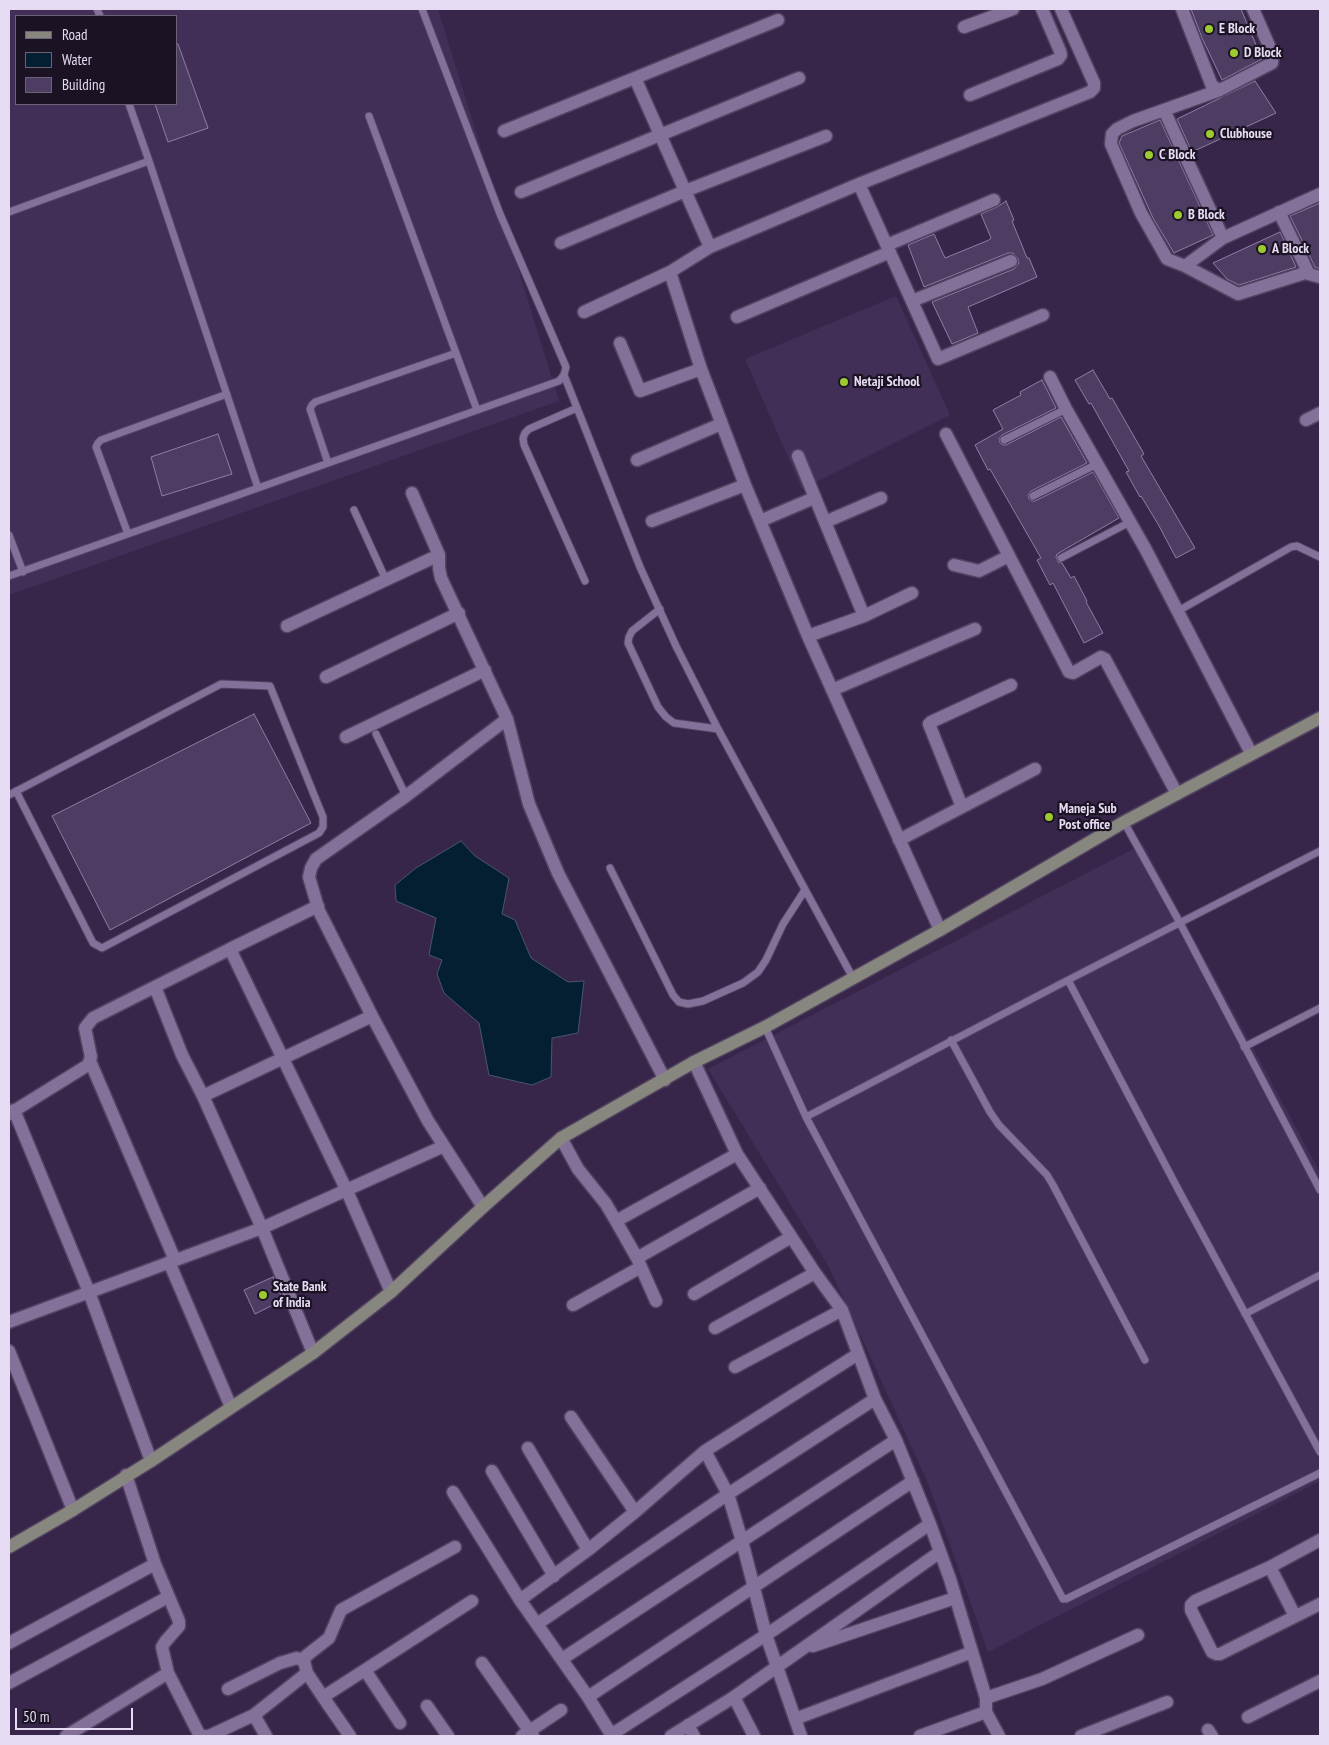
<!DOCTYPE html>
<html>
<head>
<meta charset="utf-8">
<style>
  body { margin:0 }
  #map { position:relative; width:1329px; height:1745px; overflow:hidden; background:#372649; font-family:"PT Sans Narrow",sans-serif }
  canvas { display:block }
  .frame { position:absolute; inset:0; border:10px solid #e5dbf2; pointer-events:none }
  .legend { position:absolute; left:15px; top:15px; width:162px; height:90px; box-sizing:border-box; background:#1b1323; border:1px solid #6c6376; margin:0; padding:6px 9px; list-style:none; font-size:15px; color:#e5dbf2 }
  .legend li { display:flex; align-items:center; gap:10px; height:25px }
  .legend b { width:25px; border:1px solid #6c6376 }
  .scale { position:absolute; left:15px; top:1708px; width:118px; height:22px; box-sizing:border-box; border:2px solid #e5dbf2; border-top:0; padding-left:6px; font-size:15px; line-height:18px; white-space:nowrap; color:#e5dbf2; -webkit-text-stroke:4px #1b1323; paint-order:stroke }
</style>
</head>
<body>
<div id="map">
<canvas width="1329" height="1745"></canvas>
<div class="frame"></div>
<ul class="legend">
<li><b style="height:6px;background:#88877f"></b>Road</li>
<li><b style="height:14px;background:#051f32"></b>Water</li>
<li><b style="height:14px;background:#4e3d62"></b>Building</li>
</ul>
<div class="scale">50 m</div>
</div>
<script>
const c = document.querySelector('canvas').getContext('2d');
c.lineJoin = 'round';
function paint(path, color) { c.fillStyle = color; c.fill(path, 'evenodd'); }
const shape = rows => new Path2D(rows.map(r => 'M' + r).join(''));
function stroke(path, color, width, dash) { c.strokeStyle = color; c.lineWidth = width; c.lineCap = dash ? 'butt' : 'round'; c.setLineDash(dash || []); c.stroke(path); }
function label(font, color, halo, rows, align = 'center') {
  c.font = font + ' "PT Sans Narrow",sans-serif'; c.lineWidth = 4.5; c.setLineDash([]); c.textBaseline = 'middle'; c.strokeStyle = halo; c.fillStyle = color; for (const [text, x, y, turn = 0] of rows) {
    c.save(); c.translate(x, y); c.rotate((+turn || 0) * Math.PI / 180); c.textAlign = isNaN(turn) ? turn : align; if (halo) c.strokeText(text, 0, 0); c.fillText(text, 0, 0); c.restore();
  }
}
const built = shape([
  [9,9,438,9,559,401,9,595],
  [16,16,176,16,176,104,16,104],
  [896,296,950,415,802,489,745,359],
  [1143,844,1320,1172,1320,1481,988,1652,928,1483,830,1269,708,1069]
]);
const water = shape([
  [461,841,475,856,509,878,502,914,515,920,531,958,568,982,584,981,578,1033,552,1038,551,1077,532,1085,489,1075,479,1023,444,993,437,974,442,960,429,955,436,918,396,901,395,885,416,868,461,841]
]);
const building = shape([
  [1191,9,1241,9,1262,59,1222,80,1202,38,1191,9],
  [176,44,178,44,208,128,168,142,155,104,176,104,176,44],
  [1255,81,1276,113,1192,152,1177,119,1255,81],
  [1160,120,1213,235,1174,253,1153,218,1119,143,1122,136,1160,120],
  [1006,201,1014,220,1012,221,1027,258,1029,258,1037,277,968,307,978,333,952,344,932,302,1014,269,1019,263,1018,258,1013,253,1008,253,924,287,908,245,934,234,945,258,989,240,991,238,981,214,997,207,1006,201],
  [1320,203,1320,269,1315,267,1290,216,1320,203],
  [1280,232,1296,267,1239,285,1227,279,1213,263,1280,232],
  [1093,370,1110,399,1112,398,1144,454,1141,456,1195,548,1176,558,1158,524,1141,496,1140,497,1126,472,1129,471,1091,403,1089,404,1075,380,1093,370],
  [1042,380,1056,408,1002,435,999,439,1000,443,1003,445,1006,445,1061,417,1087,463,1031,491,1028,495,1029,499,1032,501,1035,501,1093,472,1119,518,1057,554,1056,557,1058,562,1062,563,1071,578,1074,576,1087,601,1086,602,1103,633,1084,643,1053,583,1050,585,1037,560,1041,558,990,469,988,470,975,445,1003,429,993,410,1021,395,1020,392,1042,380],
  [218,434,232,474,162,496,151,457,218,434],
  [254,714,311,823,110,930,52,816,254,714],
  [273,1277,283,1300,255,1314,244,1290,273,1277]
]);
const lane = shape([
  [97,9,100,16],
  [9,212,149,161,129,104],
  [456,353,477,410],
  [564,375,640,567,676,646,718,729,853,978],
  [577,408,529,429,525,433,523,438,524,445,585,581],
  [1004,440,1066,409],
  [328,463,310,409,312,405,315,402,456,353,369,116],
  [258,488,559,381,564,375,566,367,500,214,422,9],
  [1033,496,1097,464],
  [354,510,386,580],
  [128,534,96,447,98,443,101,440,227,394],
  [9,535,23,572],
  [1061,558,1130,522],
  [9,576,258,488,149,161],
  [660,609,632,631,629,637,628,643,658,707,666,717,674,723,718,729],
  [1178,611,1291,547,1297,546,1320,557],
  [376,734,406,796],
  [9,795,221,684,270,686,323,817,323,827,319,833,102,948,93,943,16,791],
  [1124,822,1180,923,1320,1190],
  [610,868,673,995,679,1002,688,1004,703,1001,743,983,758,972,766,960,783,924,805,890],
  [1068,980,1320,851],
  [765,1027,806,1117,1063,1599,1066,1599,1320,1473],
  [951,1040,990,1112,999,1125,1047,1175,1053,1185,1145,1360],
  [1244,1047,1320,1008],
  [806,1117,1068,980,1179,1191,1320,1452],
  [1245,1314,1320,1275]
]);
const street = shape([
  [1182,9,1212,86,1220,90,1133,121,1117,129,1112,134,1111,144,1141,213,1167,259,1185,266,1238,294,1305,273,1320,277],
  [964,27,1013,9],
  [1220,90,1272,63,1273,55,1253,9],
  [970,95,1058,59,1061,55,1060,51,1042,9],
  [1164,110,1223,238,1185,266],
  [504,131,778,20],
  [859,184,938,359,1043,315],
  [521,192,799,78],
  [1279,212,1309,274],
  [1223,238,1320,194],
  [561,243,685,191,826,136],
  [887,245,994,200],
  [710,247,859,184,1090,92,1094,88,1094,83,1061,9],
  [670,272,701,369,745,485,808,636,940,930],
  [912,301,1011,261],
  [584,312,670,272,710,247,635,78],
  [737,317,890,252],
  [620,343,640,391,701,369],
  [1050,377,1066,409,1146,550,1251,753],
  [1306,420,1320,413],
  [946,434,1069,672,1073,673,1101,657,1105,659,1177,794],
  [798,456,825,522],
  [637,460,721,424],
  [412,493,439,555,439,568,441,578,507,719],
  [652,521,745,485],
  [760,521,814,498],
  [954,565,979,571,1009,556],
  [864,616,825,522,881,498],
  [287,626,439,555],
  [808,636,864,616,912,593],
  [326,677,459,613],
  [832,690,975,629],
  [346,737,485,670],
  [962,807,929,724,931,722,1011,685],
  [899,840,1035,769],
  [318,906,230,949,347,1191,391,1292],
  [155,987,182,1055,203,1096],
  [90,1061,175,1260],
  [694,1062,737,1154,815,1273,842,1310,875,1399,896,1440,930,1524,950,1579,986,1698,1042,1679,1138,1635],
  [14,1110,89,1292,151,1461],
  [9,1114,88,1065,91,1057,85,1028,93,1018,230,949],
  [561,1138,578,1169,606,1204,616,1221,637,1258,656,1301],
  [483,1207,428,1121,372,1016,319,911,309,877,311,868,316,859,406,796,507,719,529,804,558,873,665,1080],
  [616,1221,737,1154],
  [637,1258,760,1188],
  [169,1262,231,1407],
  [694,1294,791,1237],
  [573,1305,641,1267],
  [9,1322,262,1228,444,1146],
  [715,1328,815,1273],
  [9,1351,73,1510],
  [313,1353,262,1228,203,1096,372,1016],
  [735,1367,842,1310],
  [571,1417,635,1512],
  [528,1448,588,1550],
  [492,1471,554,1576],
  [126,1475,155,1564,179,1621,179,1626,165,1642,162,1647,168,1673,200,1736],
  [453,1492,520,1600,588,1697,609,1731,613,1732,617,1731,766,1635,930,1524],
  [1320,1540,1270,1567,1195,1601,1191,1605,1191,1610,1212,1652,1216,1654,1220,1654,1320,1604],
  [1270,1567,1295,1616],
  [520,1600,588,1550,635,1512,705,1451,858,1354],
  [537,1624,728,1494,705,1451],
  [9,1643,155,1564],
  [813,1646,955,1598],
  [562,1659,896,1440],
  [482,1663,533,1736],
  [365,1670,400,1723],
  [307,1673,323,1697,472,1601],
  [9,1683,168,1597],
  [228,1689,280,1663,297,1658,304,1661],
  [323,1697,350,1736],
  [588,1697,913,1481],
  [734,1697,754,1736],
  [427,1706,448,1736],
  [986,1712,999,1736],
  [254,1715,266,1736],
  [1248,1717,1320,1681],
  [795,1719,972,1652],
  [688,1725,694,1736],
  [1208,1730,1212,1736],
  [66,1736,168,1673],
  [200,1736,209,1736,254,1715,307,1673,304,1661,306,1656,329,1638,341,1610,455,1547],
  [522,1736,561,1710],
  [671,1736,734,1697,940,1552],
  [801,1736,766,1635,742,1541,728,1494,875,1399],
  [920,1736,986,1712,986,1698],
  [1081,1736,1167,1702]
]);
const secondary = shape([
  [9,1547,73,1510,151,1461,313,1353,391,1292,483,1207,561,1138,694,1062,765,1027,940,930,1124,822,1320,718]
]);
const markers = [
  [1209,29,5,"#9dca30"],
  [1234,53,5,"#9dca30"],
  [1210,134,5,"#9dca30"],
  [1149,155,5,"#9dca30"],
  [1178,215,5,"#9dca30"],
  [1262,249,5,"#9dca30"],
  [844,382,5,"#9dca30"],
  [1049,817,5,"#9dca30"],
  [263,1295,5,"#9dca30"]
];
const poiNames = [
  ["E Block",1219,29],
  ["D Block",1244,53],
  ["Clubhouse",1220,134],
  ["C Block",1159,155],
  ["B Block",1188,215],
  ["A Block",1272,249],
  ["Netaji School",854,382],
  ["Maneja Sub",1059,809],
  ["Post office",1059,825],
  ["State Bank",273,1287],
  ["of India",273,1303]
];
paint(built, '#422f57');
paint(water, '#051f32');
stroke(water, '#48576c', 1);
paint(building, '#4e3d62');
stroke(building, '#8f7da6', 1);
stroke(lane, '#524361', 9);
stroke(street, '#524361', 15);
stroke(secondary, '#524361', 15);
stroke(lane, '#83719a', 7);
stroke(street, '#83719a', 12);
stroke(secondary, '#88877f', 12);
for (const [x, y, r, color] of markers) { const dot = new Path2D(); dot.arc(x, y, r, 0, 2 * Math.PI); c.fillStyle = color; c.fill(dot); stroke(dot, '#1b1323', 2); }
label('bold 14px', '#e5dbf2', '#1b1323', poiNames, 'left');
</script>
</body>
</html>
